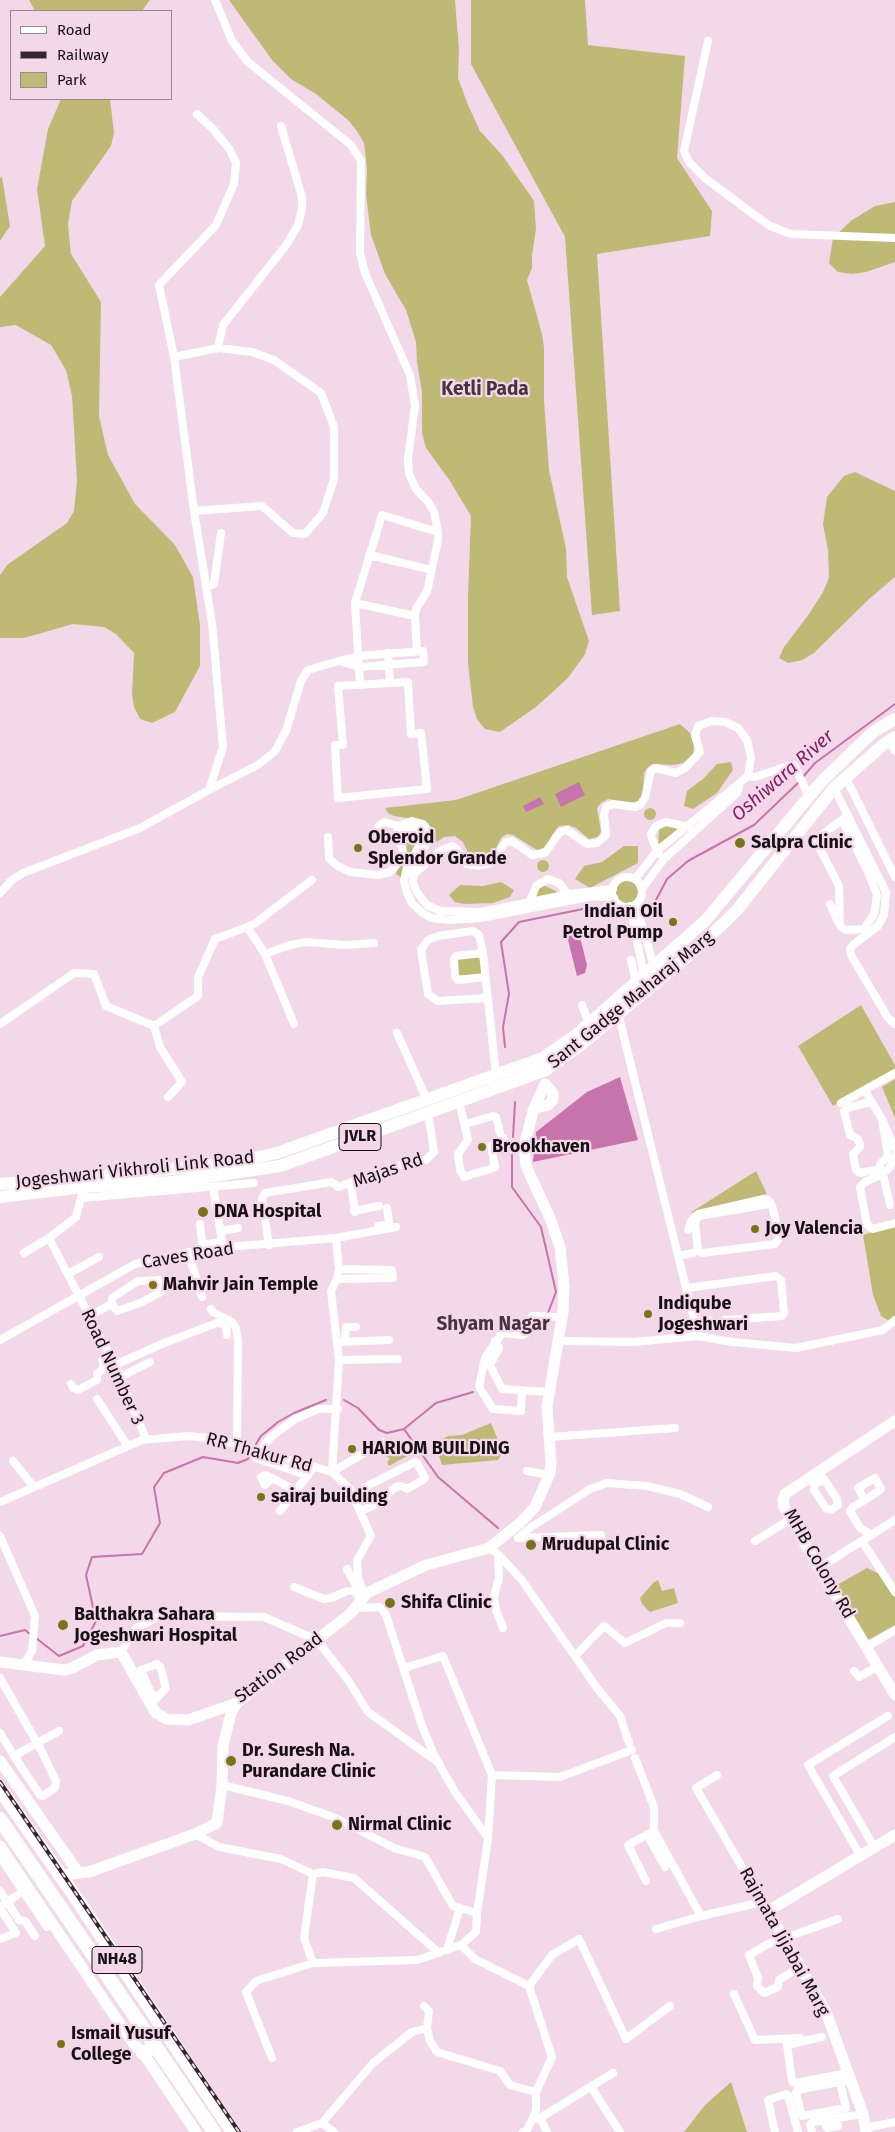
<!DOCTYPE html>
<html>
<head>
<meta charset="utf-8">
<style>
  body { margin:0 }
  #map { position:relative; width:895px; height:2132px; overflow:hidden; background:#f3d8e9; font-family:"Fira Sans",sans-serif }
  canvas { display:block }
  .legend { position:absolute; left:10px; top:10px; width:162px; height:90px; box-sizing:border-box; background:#f3d8e9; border:1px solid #9c8895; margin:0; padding:6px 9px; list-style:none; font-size:15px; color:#191016 }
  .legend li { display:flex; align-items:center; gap:10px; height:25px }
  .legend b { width:25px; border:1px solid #9c8895 }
</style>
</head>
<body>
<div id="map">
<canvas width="895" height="2132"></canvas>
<ul class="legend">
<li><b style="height:6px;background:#fff"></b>Road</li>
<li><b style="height:6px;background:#32272f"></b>Railway</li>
<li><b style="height:14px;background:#beba76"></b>Park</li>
</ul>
</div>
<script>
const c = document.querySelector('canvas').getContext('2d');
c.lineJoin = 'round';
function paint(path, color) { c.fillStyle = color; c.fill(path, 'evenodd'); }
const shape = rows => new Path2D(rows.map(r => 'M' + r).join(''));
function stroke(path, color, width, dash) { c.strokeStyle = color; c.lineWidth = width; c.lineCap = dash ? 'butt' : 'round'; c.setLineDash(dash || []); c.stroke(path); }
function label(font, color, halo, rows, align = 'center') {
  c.font = font + ' "Fira Sans",sans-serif'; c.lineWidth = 4.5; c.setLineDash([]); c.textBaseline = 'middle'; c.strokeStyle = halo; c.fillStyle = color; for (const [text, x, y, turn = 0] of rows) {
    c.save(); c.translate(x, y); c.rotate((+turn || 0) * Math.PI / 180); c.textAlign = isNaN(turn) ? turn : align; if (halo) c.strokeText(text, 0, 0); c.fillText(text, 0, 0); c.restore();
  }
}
const green = shape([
  [29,0,150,0,142,11,35,11],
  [229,0,455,0,459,50,458,78,468,105,480,131,502,155,534,201,536,229,532,255,532,268,527,280,542,334,544,347,544,401,549,470,566,549,567,577,589,641,585,654,568,678,536,707,500,732,485,729,477,719,473,707,468,664,468,596,471,516,450,481,426,448,422,433,422,392,417,362,416,342,406,310,385,274,371,235,366,195,367,169,364,143,357,131,348,120,316,94,291,79,272,60],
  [471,0,585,0,588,45,685,56,677,158,712,211,710,236,597,254,620,611,592,615,565,237,471,64],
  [61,99,110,99,114,133,111,146,72,201,68,224,71,254,101,302,99,416,108,455,135,504,175,545,193,577,200,625,200,666,175,712,152,723,140,719,134,707,132,694,134,653,116,634,104,627,73,624,24,638,0,638,0,575,7,565,67,523,74,511,77,481,72,396,66,370,51,345,16,325,0,327,0,297,45,246,37,189,48,129],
  [2,177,10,226,0,241,0,178],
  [895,202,895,262,866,272,852,274,838,272,829,263,833,238,852,220,875,206],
  [855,472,895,491,895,577,869,599,814,653,802,660,788,663,779,658,784,647,809,614,823,592,829,578,828,550,823,524,827,497,844,476],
  [680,724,690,733,694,744,693,755,683,763,674,765,652,764,647,768,644,773,643,793,638,801,629,803,608,799,601,803,597,808,601,832,598,837,589,839,576,828,568,825,559,826,552,835,546,847,537,850,513,835,507,834,502,837,491,857,477,861,471,859,463,842,455,836,444,837,437,842,428,826,413,819,394,816,388,813,385,808,456,800],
  [731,762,733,770,717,793,693,809,684,806,687,791,704,778,717,764],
  '644 814a6 6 0 1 1 12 0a6 6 0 1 1-12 0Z',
  [665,825,681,827,658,847,659,830],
  [416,830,420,836,419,840,414,846,402,878,396,874,407,845,404,834,407,831],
  [624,846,638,846,638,863,590,888,575,879,584,866,602,862],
  '537 866a6 6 0 1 1 12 0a6 6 0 1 1-12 0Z',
  '616 892a11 11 0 1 1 22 0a11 11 0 1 1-22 0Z',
  [501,882,514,890,510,897,493,903,464,904,455,902,449,895,460,885,483,886],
  [541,884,556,891,558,894,533,900],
  [482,954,484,976,458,975,456,960],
  [861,1005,895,1065,895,1071,833,1106,798,1046],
  [895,1079,895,1118,882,1087],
  [756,1171,767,1194,690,1213],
  [895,1224,895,1316,889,1321,881,1316,873,1295,863,1235],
  [491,1423,503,1452,498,1460,442,1465,435,1443,448,1436,462,1435],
  [402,1448,407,1456,389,1466,387,1462,390,1459,386,1456],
  [867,1568,884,1576,895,1597,895,1625,868,1640,835,1586],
  [658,1580,662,1591,674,1588,678,1603,650,1612,642,1604,640,1598,654,1582],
  [731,2082,747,2132,684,2132,705,2105]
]);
const water = shape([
  [579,782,585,795,561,807,555,794],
  [540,797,544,804,526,812,523,806],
  [579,933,587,965,585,973,577,976,567,936],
  [620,1077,638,1140,533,1162,536,1132,587,1092]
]);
const stream = shape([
  [803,777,815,763,895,704],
  [642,916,647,917,667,879,688,861,754,825,799,782],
  [505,1047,503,1027,509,994,501,942,519,922,593,907,630,914],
  [513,1137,515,1102],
  [512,1155,512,1187,541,1227,556,1292,548,1313],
  [344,1400,358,1408,379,1430,387,1433,404,1429,436,1403,473,1392],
  [404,1429,438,1477,498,1528],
  [256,1444,261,1436,278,1422,294,1413,326,1400],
  [0,1636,25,1630,30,1634],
  [36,1638,59,1656,83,1646,96,1621,86,1575,92,1557,142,1554,160,1523,154,1487,164,1473,203,1457,238,1463,248,1459,250,1455]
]);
const street = shape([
  [215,0,232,41,248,62,351,145,361,161,360,253,365,273,410,375,415,406,408,459,409,474,416,489,429,503,434,512,438,532],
  [708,41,684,151,689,162,705,178,749,211,770,226,791,234,895,238],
  [218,348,223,325,287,244,298,225,302,209,302,197,281,126],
  [174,357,218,348,252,352,274,360,321,393,334,427,334,479,323,513,305,534,293,533,262,506,194,511],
  [369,555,432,570],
  [206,588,214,584,221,533],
  [355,603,415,616],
  [388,653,390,683,408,682,411,734,421,733,427,789,338,798,335,745,343,745,338,686,390,683],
  [360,685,355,603,382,515,438,532,438,540,427,592,416,609,415,616,417,651],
  [889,741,895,751],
  [748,776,755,777,790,765,794,765,809,796],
  [846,778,895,877],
  [834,788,886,892,884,915,878,926,853,945,850,949,851,955,888,1018,895,1024],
  [209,790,258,765,275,751,286,731,301,681,308,670,339,661,359,667,424,662,423,651,358,656,339,661],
  [842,820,868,872,877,895,874,914,864,929,845,930,840,926,839,886,817,843,820,836,842,820,848,815],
  [328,837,329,858,336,865,350,872,378,875,390,872,398,863,403,851,397,833,399,826,412,821,423,824,428,830,428,841,416,861,413,882,416,891,427,905,440,911,481,912,569,894,613,889],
  [399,837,402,829,416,827,422,832,423,840,407,867,404,881,407,893,412,903,421,912,431,918,449,920,481,918,578,899,596,896,614,898],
  [398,839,388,839,382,836,378,827,384,822,399,826],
  [659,854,652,839,651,834,656,826,666,822,689,827],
  [413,875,441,850,452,846,457,849,466,864,479,866,498,861,501,849,506,842,512,841,532,855,545,853,560,832,567,830,587,844,597,843,606,835,604,814,606,807,613,804,636,807,641,804,645,798,651,771,656,768,676,773,685,768,700,752,695,735,698,726,712,721,725,722,738,728,747,740,751,757,748,776,657,851,635,879],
  '612 892a15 15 0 1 1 30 0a15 15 0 1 1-30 0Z',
  [642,889,664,859,737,793,740,783],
  [0,893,11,881,23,873,140,828,209,790,223,747,212,623,194,511,174,357,159,285,216,225,234,184,236,163,230,150,213,129,197,114],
  [529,904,536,886,548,879,559,883,570,897],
  [636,904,654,967],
  [830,904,838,922],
  [630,906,644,976],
  [247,927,254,924,312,880],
  [483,953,479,935,473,931,438,936,428,940,421,950,428,994,438,1001,487,998],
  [265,954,290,945,305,942,346,945,374,943],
  [631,960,636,982],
  [485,977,458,980,455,976,454,959,456,956,483,953,496,1075],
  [582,1005,589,1024],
  [618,1013,698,1336],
  [0,1024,74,973,94,974,106,1006,154,1026],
  [154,1026,198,996,198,977,215,939,247,927,265,954,294,1024],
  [154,1026,160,1047,182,1082,168,1097],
  [397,1033,427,1100],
  [865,1091,882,1119,895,1148],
  [459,1101,468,1140,458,1154,460,1170,464,1177,493,1168,495,1167,491,1146],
  [871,1102,850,1107,844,1111,850,1135,857,1138,860,1144,860,1147,853,1154,856,1170,860,1173,879,1169,881,1163,888,1156,882,1119],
  [841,1103,895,1073],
  [465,1124,493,1116,496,1117,500,1133],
  [503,1138,505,1146,525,1148],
  [895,1156,890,1167,883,1174,865,1182,860,1187,867,1225,873,1229,895,1223],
  [883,1174,890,1205],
  [351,1184,355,1212],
  [84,1187,76,1217,49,1238,115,1365,146,1439],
  [213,1187,223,1247,228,1246],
  [82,1198,254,1183],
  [354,1211,379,1206],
  [218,1213,240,1209],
  [200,1224,203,1249],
  [378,1226,386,1225,389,1222,387,1208],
  [688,1230,691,1221,698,1214,764,1199,768,1200,770,1202,770,1204,772,1206,780,1237,775,1244,702,1253,698,1251,695,1222,699,1216,770,1204],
  [221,1231,238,1228],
  [202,1245,220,1242],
  [269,1245,262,1199,265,1193,332,1182,338,1187,414,1160,426,1160,434,1152,428,1112],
  [188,1252,202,1297],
  [24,1253,49,1238],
  [679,1256,693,1253],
  [68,1274,99,1257],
  [337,1279,393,1278,392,1270,339,1269],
  [687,1288,776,1276,781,1280,784,1313,782,1316,725,1320],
  [211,1309,213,1312,232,1322,236,1328,238,1342,237,1445],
  [89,1316,112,1304,112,1298,138,1281,161,1280,165,1284,161,1292,140,1303,117,1311,112,1304],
  [695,1322,711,1321],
  [345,1338,346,1327,356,1327],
  [0,1340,135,1264,203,1249,336,1238,396,1227],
  [495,1341,499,1348,490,1365,502,1389,549,1392],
  [558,1341,634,1342,698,1336,732,1342,796,1348,883,1330,895,1320],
  [338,1342,389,1340],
  [339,1360,398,1359],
  [115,1365,164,1343,217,1323,224,1324,226,1327,227,1335],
  [120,1377,150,1362],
  [71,1384,73,1388,78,1390,97,1380,97,1374,104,1368,102,1360,110,1356],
  [522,1390,521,1411,493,1409,479,1387,485,1358,502,1333,523,1335,527,1333,532,1316,562,1317],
  [97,1399,127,1445],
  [549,1437,675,1428],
  [261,1452,265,1444,271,1437,295,1419,318,1409,338,1409],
  [256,1458,300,1473],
  [13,1461,34,1487],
  [527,1471,549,1475],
  [332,1472,339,1360,331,1291,337,1279,339,1269,336,1238],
  [332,1472,383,1442],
  [272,1478,265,1485,261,1477,266,1475,297,1491],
  [814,1485,824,1479,837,1499,838,1505,831,1510,826,1508,814,1490],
  [865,1500,858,1488,875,1478,881,1489,880,1490,865,1500,853,1507,850,1511,860,1528,872,1535],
  [0,1502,142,1440,189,1436,218,1439,332,1472,350,1489,371,1536,357,1560,358,1577,364,1595],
  [357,1502,364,1496,365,1487,415,1462,417,1463,425,1478,423,1480,407,1489,401,1486,396,1487,387,1494,385,1500,361,1511],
  [280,1511,314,1467],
  [0,1536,35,1616,32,1651,24,1664],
  [518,1538,530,1528,590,1489,607,1483,647,1486,680,1494,708,1507],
  [518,1538,601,1535],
  [755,1541,791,1519],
  [862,1541,895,1592],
  [489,1548,498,1554,521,1579,597,1688,620,1716,629,1743],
  [498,1554,499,1577,494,1597,496,1610,503,1628],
  [819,1568,895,1520],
  [347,1569,360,1593],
  [294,1587,324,1599,331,1598,347,1591,354,1591,361,1599],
  [355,1608,380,1607,386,1615,422,1726,434,1755,455,1792,488,1838],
  [867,1647,895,1630],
  [121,1652,136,1628,160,1616,264,1617,317,1640,348,1680,368,1712,439,1763],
  [575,1656,604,1626,625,1643,666,1623,680,1623],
  [404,1668,443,1656,492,1775],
  [854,1671,859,1677,878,1666],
  [0,1678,40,1748,56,1781,55,1788,43,1796,40,1795,14,1756],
  [150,1704,156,1699,164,1690,166,1688,160,1666,157,1664,141,1670,150,1691,156,1699],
  [0,1733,14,1756,59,1731],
  [635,1758,654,1807,654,1831,701,1916,762,1902],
  [717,1775,696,1788,764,1905],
  [222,1785,288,1801,336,1818,394,1848,425,1857,453,1906,477,1913],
  [195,1834,219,1847,281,1859,313,1874,323,1872,354,1878,439,1953],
  [647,1834,665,1867],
  [874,1847,833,1776,895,1737],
  [860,1855,808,1765,888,1716],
  [0,1857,47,1927],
  [646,1881,628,1845,654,1831],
  [0,1891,19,1920,25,1921,35,1936],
  [4,1904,25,1890],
  [0,1908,16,1933,0,1939],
  [656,1929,701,1916],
  [461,1945,475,1959,529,1986],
  [447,1950,460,1908],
  [313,1963,304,1938,313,1874],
  [800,1967,779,1980,778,1987,764,1993,757,1986,758,1978,749,1955,768,1944,838,1919],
  [734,1994,755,2040,800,2038],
  [424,2006,429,2011,427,2028,430,2041,437,2052,500,2071,510,2085,536,2092],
  [822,2037,787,2045,792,2081,795,2083,848,2073],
  [272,2058,246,1992,256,1981,313,1963,417,1960,461,1945,476,1932,477,1913,488,1839,492,1775,560,1777,632,1750],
  [840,2082,846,2108,802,2116,796,2093,797,2090,850,2080],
  [591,2087,620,2132],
  [540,2118,613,2073],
  [536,2119,540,2118,547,2132],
  [824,2120,827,2128,838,2126],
  [322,2123,373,2063,412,2032,427,2028],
  [870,2127,895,2122],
  [297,2132,322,2123,334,2132],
  [523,2132,527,2130,536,2111,536,2092,552,2057,529,1986,552,1955,579,1939,626,2039,670,2006],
  [775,2132,768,2100,786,2094,788,2095,798,2132],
  [812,2132,810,2124,813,2122,863,2114]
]);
const secondary = shape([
  [534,1108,548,1105,553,1100,553,1093,545,1084],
  [895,1421,785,1494,783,1500,784,1507,819,1568,895,1695],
  [0,1662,64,1670,72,1668,97,1655,121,1652,155,1712,166,1719,188,1720,237,1703,351,1613,367,1593,426,1565,489,1548,520,1523,535,1507,550,1473,551,1463,547,1407,563,1312,564,1286,560,1247,550,1218,526,1166,524,1146,534,1108,545,1084],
  [0,1761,78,1872],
  [0,1846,133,2043,143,2053,196,2132],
  [60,1875,89,1872,195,1834,217,1823,222,1785,223,1746,231,1713,237,1703],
  [866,2132,863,2114,826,2012,768,1911,895,1835]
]);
const primary = shape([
  [0,1184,73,1179,230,1163,277,1153,543,1058,576,1035,705,921,823,780,873,732,895,719],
  [0,1197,84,1187,173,1182,280,1166,546,1070,582,1044,698,948,737,910,834,788,884,744,895,737]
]);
const highway = shape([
  [0,1789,70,1889,233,2132],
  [0,1819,214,2132],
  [143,2053,155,2046]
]);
const rail = shape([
  [0,1782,239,2132]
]);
const markers = [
  [740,843,6,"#7a7418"],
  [358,848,5,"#7a7418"],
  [673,922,5,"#7a7418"],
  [482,1147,5,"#7a7418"],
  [203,1212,6,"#7a7418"],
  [755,1229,5,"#7a7418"],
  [153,1285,5,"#7a7418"],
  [648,1314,5,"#7a7418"],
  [352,1449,5,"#7a7418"],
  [261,1497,5,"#7a7418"],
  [531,1545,6,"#7a7418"],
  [390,1603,6,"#7a7418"],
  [63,1625,6,"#7a7418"],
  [231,1761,6,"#7a7418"],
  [337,1825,6,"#7a7418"],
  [61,2044,5,"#7a7418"]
];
const shields = [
  [360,1137,42],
  [117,1960,50]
];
const shieldNames = [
  ["JVLR",360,1137],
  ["NH48",117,1960]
];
const poiNames = [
  ["Oberoid",368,838],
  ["Splendor Grande",368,859],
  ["Salpra Clinic",751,843],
  ["Indian Oil",663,912,"right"],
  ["Petrol Pump",663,933,"right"],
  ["Brookhaven",492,1147],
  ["DNA Hospital",214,1212],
  ["Joy Valencia",765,1229],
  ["Mahvir Jain Temple",163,1285],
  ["Indiqube",658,1304],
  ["Jogeshwari",658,1325],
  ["HARIOM BUILDING",362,1449],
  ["sairaj building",271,1497],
  ["Mrudupal Clinic",542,1545],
  ["Shifa Clinic",401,1603],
  ["Balthakra Sahara",74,1615],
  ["Jogeshwari Hospital",74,1636],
  ["Dr. Suresh Na.",242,1751],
  ["Purandare Clinic",242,1772],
  ["Nirmal Clinic",348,1825],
  ["Ismail Yusuf",71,2034],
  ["College",71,2055]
];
const streetNames = [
  ["Sant Gadge Maharaj Marg",631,1000,-39],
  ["Jogeshwari Vikhroli Link Road",135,1170,-6],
  ["Majas Rd",388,1171,-19],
  ["Caves Road",188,1256,-9],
  ["Road Number 3",112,1367,65],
  ["RR Thakur Rd",259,1453,15],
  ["MHB Colony Rd",819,1564,60],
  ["Station Road",279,1668,-37],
  ["Rajmata Jijabai Marg",784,1942,61]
];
const neighbourhoodNames = [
  ["Ketli Pada",485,390],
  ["Shyam Nagar",493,1325]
];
const waterNames = [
  ["Oshiwara River",783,776,-41]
];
paint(green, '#beba76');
paint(water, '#c773ac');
stroke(stream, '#c773ac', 2);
stroke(street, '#fff', 8);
stroke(secondary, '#fff', 11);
stroke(primary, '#fff', 12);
stroke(highway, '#fff', 14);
stroke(rail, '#32272f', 4);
stroke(rail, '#f3d8e9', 2, [5.5]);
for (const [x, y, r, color] of markers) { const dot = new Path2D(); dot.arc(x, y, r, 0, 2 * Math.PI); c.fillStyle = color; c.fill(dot); stroke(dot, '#f3d8e9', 2); }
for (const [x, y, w] of shields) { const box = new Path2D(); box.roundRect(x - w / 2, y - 13.5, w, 27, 4); c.fillStyle = '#f3d8e9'; c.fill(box); stroke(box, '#191016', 1); }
label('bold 16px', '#191016', null, shieldNames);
label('bold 18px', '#191016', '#f3d8e9', poiNames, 'left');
label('18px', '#191016', '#f3d8e9', streetNames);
label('bold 19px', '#473240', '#f3d8e9', neighbourhoodNames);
label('italic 19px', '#841e6a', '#f3d8e9', waterNames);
</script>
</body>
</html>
